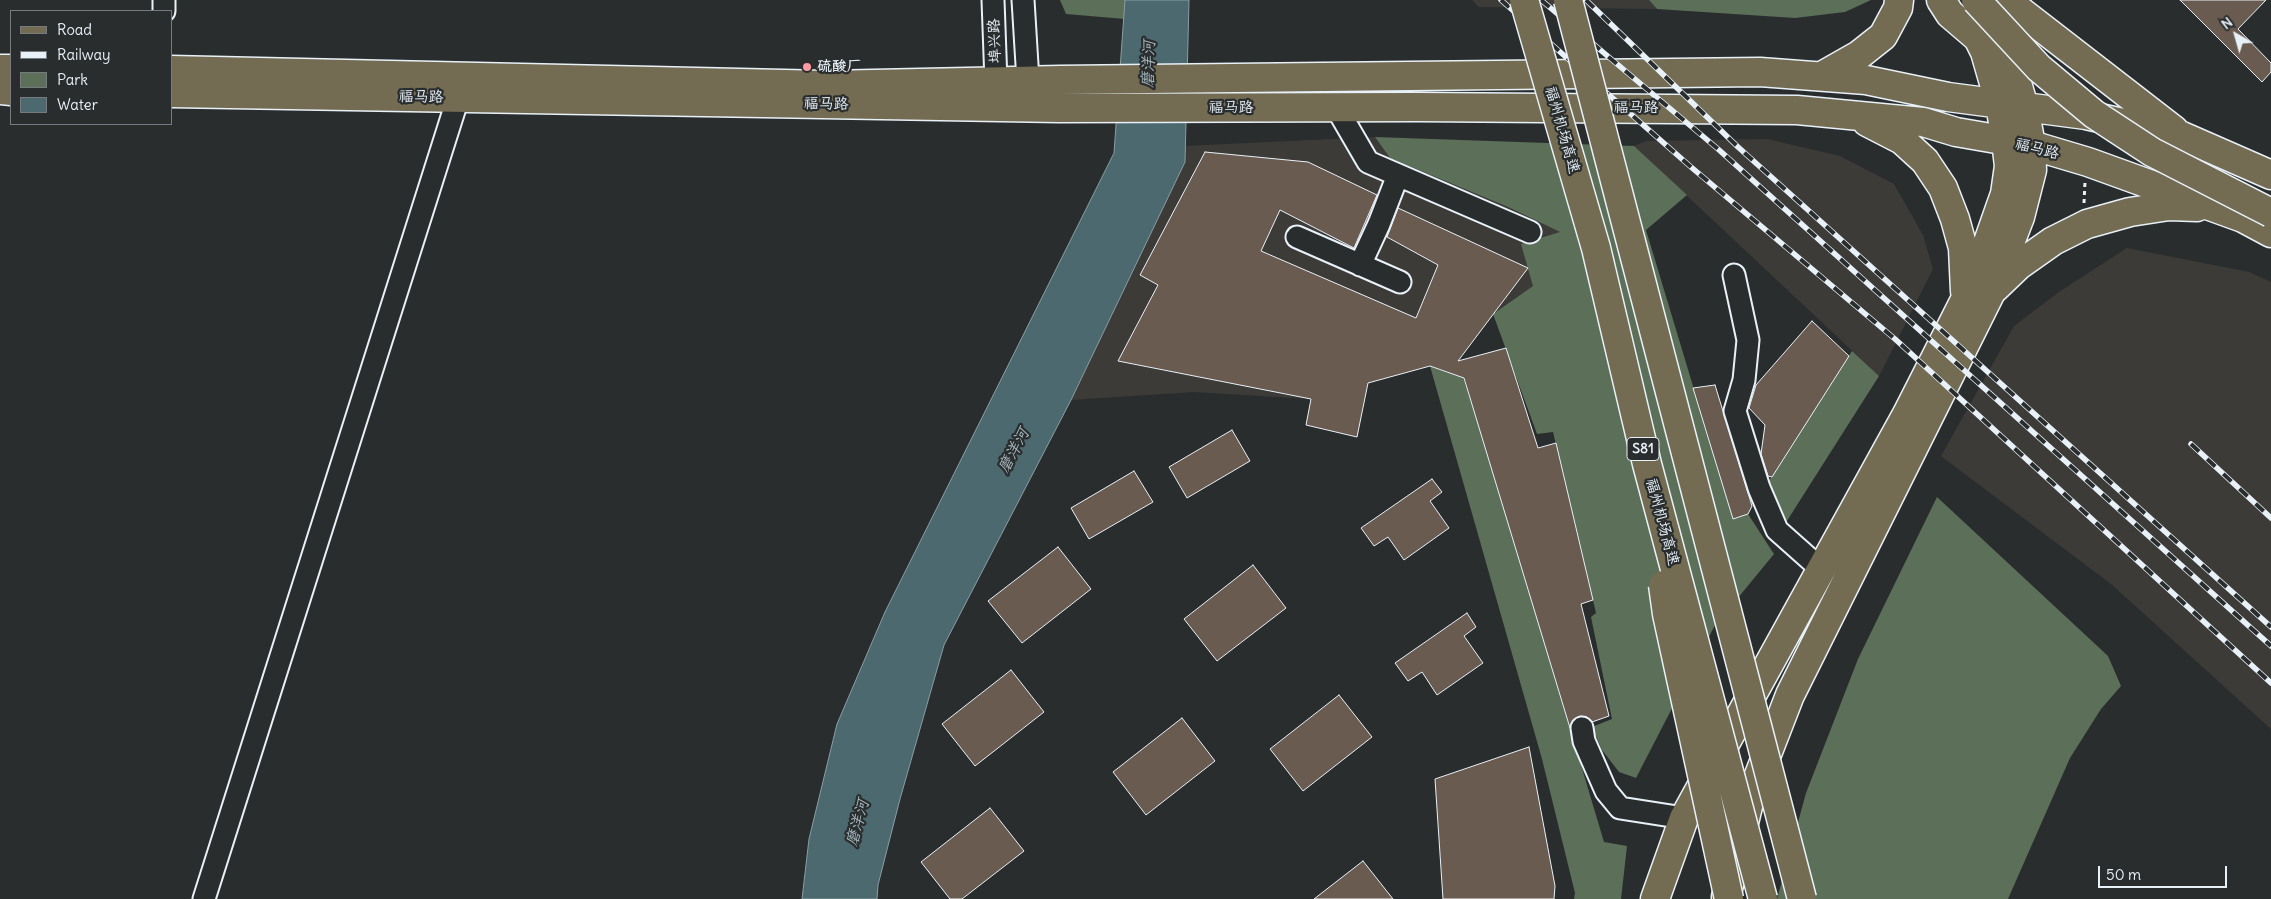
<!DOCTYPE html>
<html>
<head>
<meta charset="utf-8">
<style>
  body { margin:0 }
  #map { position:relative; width:2271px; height:899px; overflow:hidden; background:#2a2d2e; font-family:Delius,sans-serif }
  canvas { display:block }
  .legend { position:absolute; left:10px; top:10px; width:162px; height:115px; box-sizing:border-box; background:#2a2d2e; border:1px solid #767b7f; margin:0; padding:6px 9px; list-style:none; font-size:15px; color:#e8f1f8 }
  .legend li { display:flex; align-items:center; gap:10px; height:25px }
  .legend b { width:25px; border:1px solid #767b7f }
  .north { position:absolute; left:2211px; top:10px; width:50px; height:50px; -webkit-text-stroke:4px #2a2d2e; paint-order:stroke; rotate:322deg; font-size:14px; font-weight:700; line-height:20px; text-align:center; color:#e8f1f8 }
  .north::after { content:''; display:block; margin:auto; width:18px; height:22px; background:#e8f1f8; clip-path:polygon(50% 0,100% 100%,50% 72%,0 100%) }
  .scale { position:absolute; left:2098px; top:866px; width:129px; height:22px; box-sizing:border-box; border:2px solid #e8f1f8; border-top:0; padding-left:6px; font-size:15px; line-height:18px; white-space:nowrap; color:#e8f1f8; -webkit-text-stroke:4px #2a2d2e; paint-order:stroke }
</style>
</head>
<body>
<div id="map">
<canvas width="2271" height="899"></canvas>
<ul class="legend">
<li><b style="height:6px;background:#736b52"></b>Road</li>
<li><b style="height:6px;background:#e8f1f8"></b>Railway</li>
<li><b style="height:14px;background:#5b6f59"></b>Park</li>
<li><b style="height:14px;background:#4b696e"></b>Water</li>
</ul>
<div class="north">N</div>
<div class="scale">50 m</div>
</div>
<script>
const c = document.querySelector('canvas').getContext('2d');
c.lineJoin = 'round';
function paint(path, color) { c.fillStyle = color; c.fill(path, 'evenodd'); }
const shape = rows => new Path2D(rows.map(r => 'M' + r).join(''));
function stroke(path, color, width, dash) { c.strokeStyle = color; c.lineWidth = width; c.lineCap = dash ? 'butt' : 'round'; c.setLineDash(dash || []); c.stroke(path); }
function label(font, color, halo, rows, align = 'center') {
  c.font = font + ' Delius,"LXGW WenKai TC",sans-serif'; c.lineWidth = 4.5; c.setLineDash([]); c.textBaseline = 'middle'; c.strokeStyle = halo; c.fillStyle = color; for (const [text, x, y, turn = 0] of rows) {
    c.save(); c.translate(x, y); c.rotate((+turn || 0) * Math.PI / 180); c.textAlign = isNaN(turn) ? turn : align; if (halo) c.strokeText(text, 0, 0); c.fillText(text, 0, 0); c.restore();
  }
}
const built = shape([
  [1472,0,1649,0,1657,9,1479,7],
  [1375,137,1390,158,1508,207,1560,232,1533,286,1493,314,1449,373,1430,366,1311,399,1193,392,1071,400,1185,162,1184,146],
  [1767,139,1840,156,1894,184,1923,235,1933,269,1879,376,1634,146,1646,141],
  [2127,248,2249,272,2271,282,2271,729,2111,584,1941,456,2014,326,2059,292]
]);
const green = shape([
  [1060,0,1125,0,1125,19,1066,14],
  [1649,0,1871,0,1845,12,1795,18,1657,9],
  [1375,137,1634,146,1687,195,1646,230,1733,519,1748,514,1774,554,1714,627,1636,778,1619,772,1602,750,1592,727,1612,719,1591,617,1596,613,1553,432,1537,434,1493,314,1533,286,1521,244,1560,232,1508,207,1390,158],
  [1852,351,1879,376,1785,524,1765,487],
  [1458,361,1488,454,1604,842,1627,846,1621,899,1574,899,1575,893,1542,759,1430,366,1449,373],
  [1937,497,2108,656,2121,686,2101,709,2070,758,2008,899,1777,899,1806,793,1858,659]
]);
const water = shape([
  [1125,0,1189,0,1185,162,1071,400,944,645,900,799,878,885,877,899,802,899,809,839,837,724,885,612,1114,153,1125,0]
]);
const building = shape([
  [2180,0,2266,0,2238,29,2271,63,2271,72,2262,82,2180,0],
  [1205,152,1308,162,1377,195,1354,248,1280,210,1261,251,1416,318,1438,265,1387,237,1398,208,1528,268,1458,361,1506,348,1538,448,1556,443,1593,600,1581,604,1609,716,1592,722,1587,717,1580,716,1574,719,1570,728,1464,378,1430,366,1368,383,1357,437,1306,425,1311,399,1118,361,1158,285,1140,275,1205,152],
  [1812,321,1849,356,1772,477,1768,476,1761,454,1765,425,1749,408,1756,385,1812,321],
  [1715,385,1752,506,1748,514,1733,519,1693,388,1715,385],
  [1232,430,1250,461,1187,498,1169,467,1232,430],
  [1134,471,1153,502,1089,539,1071,508,1134,471],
  [1432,479,1442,492,1430,501,1449,528,1404,560,1388,537,1374,546,1361,528,1432,479],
  [1058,547,1091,589,1022,643,988,601,1058,547],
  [1253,565,1286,608,1217,661,1184,619,1253,565],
  [1467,613,1476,627,1464,636,1483,663,1437,695,1422,672,1408,681,1395,663,1467,613],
  [1011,670,1044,712,975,766,942,724,1011,670],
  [1339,695,1372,737,1303,791,1270,749,1339,695],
  [1182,718,1215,761,1146,815,1113,772,1182,718],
  [1529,747,1555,886,1554,899,1443,899,1435,779,1529,747],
  [990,808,1024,851,962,899,950,899,921,862,990,808],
  [1363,861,1393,899,1314,899,1363,861]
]);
const path = shape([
  [2084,203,2085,182]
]);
const minor = shape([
  [993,0,996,82],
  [1023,0,1028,81],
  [164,11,164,0],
  [1336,107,1368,162,1530,232],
  [1297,237,1400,282],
  [1360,265,1379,224,1398,175],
  [1734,275,1748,340,1744,380,1735,411,1759,488,1777,530,1822,570],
  [1582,728,1584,741,1606,791,1620,808,1684,818],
  [204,899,458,98]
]);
const major = shape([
  [2006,0,2174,130],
  [0,69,11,69],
  [171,70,827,85,1060,80,1760,72,1866,80,1948,97,2086,115,2182,136,2271,175],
  [1822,76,1859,55,1883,36,1898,8,1899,0],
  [0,90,11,91],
  [171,93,1059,108,1418,107,1797,110,1923,122,1956,132,2031,145,2088,162,2243,218,2271,233],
  [1867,122,1902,140,1925,161,1943,188,1955,219,1963,248,1965,291],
  [1995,288,2019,265,2053,241,2087,224,2130,212,2169,206,2197,207],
  [1726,897,1750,798,1790,695,1991,292,2020,217,2032,170,2031,145,2024,107,2005,42,1993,21],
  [1655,899,1684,818,1907,414,1974,282,2005,194,2009,166,2006,141,2000,104,1985,52,1978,38,1950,14,1941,0]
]);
const rail = shape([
  [1501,0,1691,167,1895,339,2271,683],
  [1541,0,1718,149,2271,646],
  [1586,0,1738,147,2271,627],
  [2191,444,2271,518]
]);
const majorBridge = shape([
  [1976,0,2039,68,2094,114,2152,152,2271,213]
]);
const highwayBridge = shape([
  [1524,0,1596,248,1647,464,1763,899],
  [1568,0,1802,899],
  [1663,585,1667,614,1729,899]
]);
const markers = [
  [807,67,5,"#ff9aa2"]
];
const shields = [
  [1643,449,32]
];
const shieldNames = [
  ["S81",1643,449]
];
const streetNames = [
  ["埠兴路",995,41,-92],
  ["福马路",421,97,1],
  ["福马路",826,104,1],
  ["福马路",1231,108],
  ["福马路",1636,108],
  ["福州机场高速",1562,130,74],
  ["福马路",2037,149,14],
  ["福州机场高速",1662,522,75]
];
const poiNames = [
  ["硫酸厂",817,67]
];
const waterNames = [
  ["磨洋河",1149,64,-88],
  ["磨洋河",1014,451,-62],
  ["磨洋河",858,823,-75]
];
paint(built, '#3d3b38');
paint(green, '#5b6f59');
paint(water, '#4b696e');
stroke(water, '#8a9fa5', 1);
paint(building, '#6a5b51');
stroke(building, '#e8f1f8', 1);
stroke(minor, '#e8f1f8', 25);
stroke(major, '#e8f1f8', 31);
stroke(path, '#e8f1f8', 3, [4, 4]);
stroke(minor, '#2a2d2e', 21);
stroke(major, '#736b52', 28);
stroke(rail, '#e8f1f8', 5.5);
stroke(rail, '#2a2d2e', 4, [11]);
stroke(majorBridge, '#e8f1f8', 31, []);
stroke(highwayBridge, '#e8f1f8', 31, []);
stroke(majorBridge, '#736b52', 28);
stroke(highwayBridge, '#736b52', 28);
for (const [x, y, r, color] of markers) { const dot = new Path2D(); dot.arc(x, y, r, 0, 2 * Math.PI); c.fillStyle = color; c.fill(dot); stroke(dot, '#2a2d2e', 2); }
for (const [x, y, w] of shields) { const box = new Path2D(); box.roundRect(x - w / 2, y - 11.5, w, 23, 4); c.fillStyle = '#2a2d2e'; c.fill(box); stroke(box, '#e8f1f8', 1); }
label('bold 14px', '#e8f1f8', null, shieldNames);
label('15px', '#e8f1f8', '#2a2d2e', streetNames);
label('bold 15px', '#e8f1f8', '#2a2d2e', poiNames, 'left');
label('italic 16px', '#a9bbc1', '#2a2d2e', waterNames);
</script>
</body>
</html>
